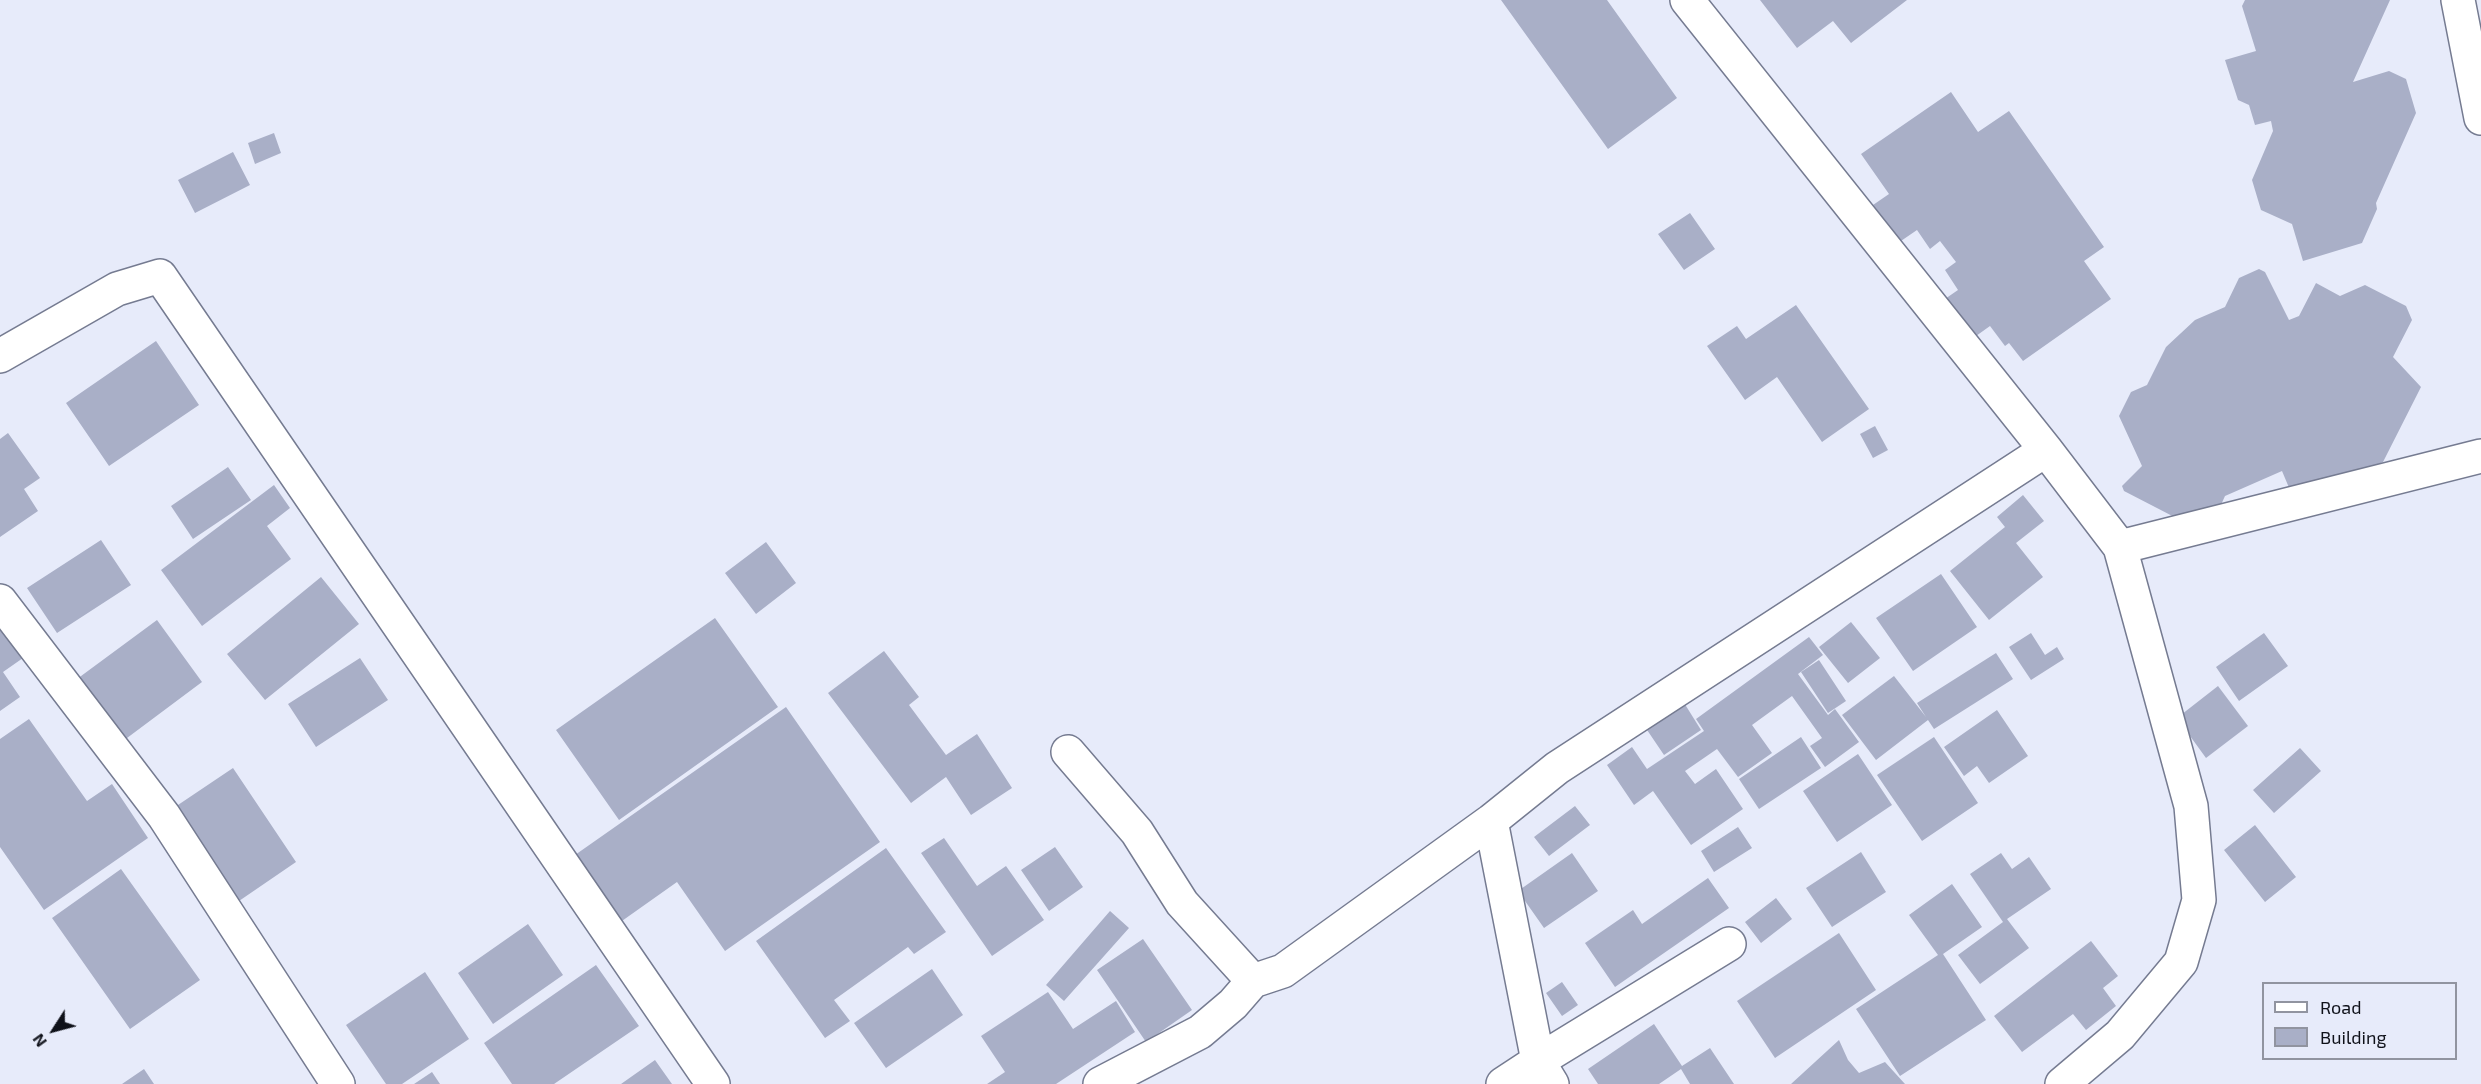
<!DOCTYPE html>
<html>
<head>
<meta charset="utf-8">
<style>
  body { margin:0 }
  #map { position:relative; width:2481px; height:1084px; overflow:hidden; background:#e7ebfa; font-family:"Exo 2",sans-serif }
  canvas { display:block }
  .legend { position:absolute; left:2262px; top:982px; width:195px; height:78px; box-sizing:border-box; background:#e7ebfa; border:2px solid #9194a0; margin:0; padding:8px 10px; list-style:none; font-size:18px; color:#0f1119 }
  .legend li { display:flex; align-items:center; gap:12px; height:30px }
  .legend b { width:30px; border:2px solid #9194a0 }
  .north { position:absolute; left:24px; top:1000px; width:60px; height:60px; -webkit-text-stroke:4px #e7ebfa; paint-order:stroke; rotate:234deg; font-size:16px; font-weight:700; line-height:24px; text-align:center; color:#0f1119 }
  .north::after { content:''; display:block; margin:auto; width:21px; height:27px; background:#0f1119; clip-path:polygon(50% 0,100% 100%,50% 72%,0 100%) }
</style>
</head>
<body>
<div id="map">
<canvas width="2481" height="1084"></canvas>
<ul class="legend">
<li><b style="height:8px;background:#fff"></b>Road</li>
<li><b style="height:16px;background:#a9afc7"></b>Building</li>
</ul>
<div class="north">N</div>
</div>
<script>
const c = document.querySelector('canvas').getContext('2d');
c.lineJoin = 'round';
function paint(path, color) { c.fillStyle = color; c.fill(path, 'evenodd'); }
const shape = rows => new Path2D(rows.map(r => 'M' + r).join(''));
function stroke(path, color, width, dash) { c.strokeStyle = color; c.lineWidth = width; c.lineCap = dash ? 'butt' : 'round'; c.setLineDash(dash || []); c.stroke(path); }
const building = shape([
  [1501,0,1607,0,1677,98,1608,149],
  [1760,0,1907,0,1851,43,1833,21,1797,48],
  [2245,0,2390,0,2353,82,2389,71,2406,79,2416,113,2376,203,2377,209,2362,243,2303,261,2292,224,2261,210,2252,180,2273,131,2271,121,2255,125,2249,105,2238,100,2225,60,2256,51,2242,6],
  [1951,92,1978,132,2009,111,2104,247,2084,261,2111,299,2023,361,2009,343,2005,346,1990,326,1969,341,1942,301,1958,290,1945,270,1956,262,1940,241,1930,249,1917,230,1898,243,1873,205,1889,194,1861,154],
  [274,133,281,153,255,164,248,143],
  [233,152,250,185,195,213,178,180],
  [1690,213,1715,249,1684,270,1658,234],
  [2259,269,2265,272,2289,320,2299,316,2316,283,2340,296,2365,285,2406,306,2412,320,2393,357,2421,387,2383,462,2295,502,2282,471,2225,496,2220,507,2184,522,2124,491,2122,486,2142,466,2119,416,2131,392,2147,385,2166,347,2195,320,2225,307,2239,278],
  [1796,305,1869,409,1822,442,1777,377,1745,400,1707,346,1737,326,1746,339],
  [156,341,199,405,109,466,66,403],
  [1875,426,1888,450,1873,458,1860,434],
  [8,433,40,478,24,489,38,511,0,537,0,439],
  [228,467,251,500,193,539,171,506],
  [274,485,290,508,267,526,291,559,202,626,161,570],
  [2023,495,2044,521,2016,543,2043,577,1989,620,1950,571,2005,527,1997,517],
  [101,540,131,585,57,633,27,588],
  [766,542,796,583,756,614,725,573],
  [1941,574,1977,627,1913,671,1876,618],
  [321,577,359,624,265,700,227,654],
  [715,618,778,707,619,820,556,730],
  [157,620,202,682,123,741,77,679],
  [1851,622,1880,658,1848,683,1819,647],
  [0,625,23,658,3,672,20,697,0,711],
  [2031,633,2045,655,2057,647,2064,659,2031,680,2009,647],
  [2264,633,2288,666,2239,701,2216,667],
  [1809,637,1823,655,1798,674,1828,715,1835,709,1859,742,1825,767,1810,746,1822,738,1792,696,1752,725,1772,753,1738,777,1717,749,1685,771,1695,784,1716,769,1743,809,1691,845,1653,791,1634,805,1607,765,1632,747,1647,769,1704,731,1696,719],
  [884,651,919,697,909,705,946,755,977,734,1012,788,971,815,946,777,911,803,828,693],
  [1996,653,2013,679,1934,729,1928,720,1876,760,1842,715,1894,676,1926,717,1917,703],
  [360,658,388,700,316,747,288,704],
  [1819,660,1846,701,1828,713,1801,672],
  [2218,686,2248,726,2206,758,2177,718],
  [1681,698,1701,730,1664,755,1643,724],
  [786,707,880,842,725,951,677,882,612,928,565,862],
  [1997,710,2028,756,1989,783,1977,766,1964,776,1944,747],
  [29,719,87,801,112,784,148,838,44,910,0,847,0,739],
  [1801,737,1821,768,1759,809,1739,779],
  [1934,737,1978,803,1922,841,1877,775],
  [2300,748,2321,771,2274,813,2253,790],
  [1858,754,1892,805,1837,842,1803,791],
  [233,768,296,862,239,901,175,807],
  [1575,806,1590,825,1549,856,1534,837],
  [2255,825,2296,877,2265,902,2224,850],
  [1738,827,1752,848,1714,872,1701,851],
  [944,838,977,886,1006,866,1044,920,992,956,921,853],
  [1055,847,1083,887,1049,911,1021,870],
  [886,848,946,932,914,954,908,947,834,1000,850,1021,825,1038,756,941],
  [1861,852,1886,892,1832,927,1806,888],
  [1572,853,1598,891,1544,928,1518,891],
  [2001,853,2012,869,2029,857,2051,889,2007,919,2029,948,1980,984,1958,955,2003,922,1970,874],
  [121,869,200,980,130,1029,52,918],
  [1708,878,1729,908,1615,987,1585,943,1633,910,1642,924],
  [1952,884,1982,927,1943,954,1986,1020,1900,1076,1856,1009,1938,955,1909,915],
  [1776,898,1792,919,1761,943,1745,922],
  [1110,911,1129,928,1064,1001,1046,985],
  [528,924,563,975,493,1024,458,973],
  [1839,933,1876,990,1775,1058,1737,1001],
  [1143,939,1192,1010,1146,1042,1097,970],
  [2091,941,2118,976,2103,988,2116,1006,2086,1030,2073,1014,2022,1052,1994,1016],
  [596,965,639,1026,554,1084,512,1084,484,1043],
  [932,969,963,1015,886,1068,854,1023],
  [425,972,469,1039,402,1084,386,1084,346,1025],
  [1562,982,1578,1005,1562,1016,1546,993],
  [1048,992,1073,1029,1116,1001,1135,1032,1056,1084,987,1084,1005,1072,981,1036],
  [1654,1024,1682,1066,1710,1048,1734,1084,1690,1084,1681,1069,1659,1084,1598,1084,1588,1069],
  [1839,1040,1848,1060,1859,1073,1885,1062,1905,1084,1791,1084],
  [655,1060,672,1084,621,1084],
  [144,1069,154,1084,122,1084],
  [432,1072,440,1084,414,1084]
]);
const minor = shape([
  [1687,0,2046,450,2120,547,2191,806,2199,900,2181,962,2120,1035,2062,1084],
  [2458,0,2481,118],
  [0,356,117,289,160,276,713,1084],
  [2120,547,2481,456],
  [0,601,164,816,338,1084],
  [1068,752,1137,832,1182,903,1253,981],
  [1491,821,1538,1061,1552,1084],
  [1100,1084,1200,1032,1233,1004,1253,981,1283,971,1491,821,1557,768,2046,450],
  [1503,1084,1538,1061,1729,944]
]);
paint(building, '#a9afc7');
stroke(minor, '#757b91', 36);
stroke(minor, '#fff', 33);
</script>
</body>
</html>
